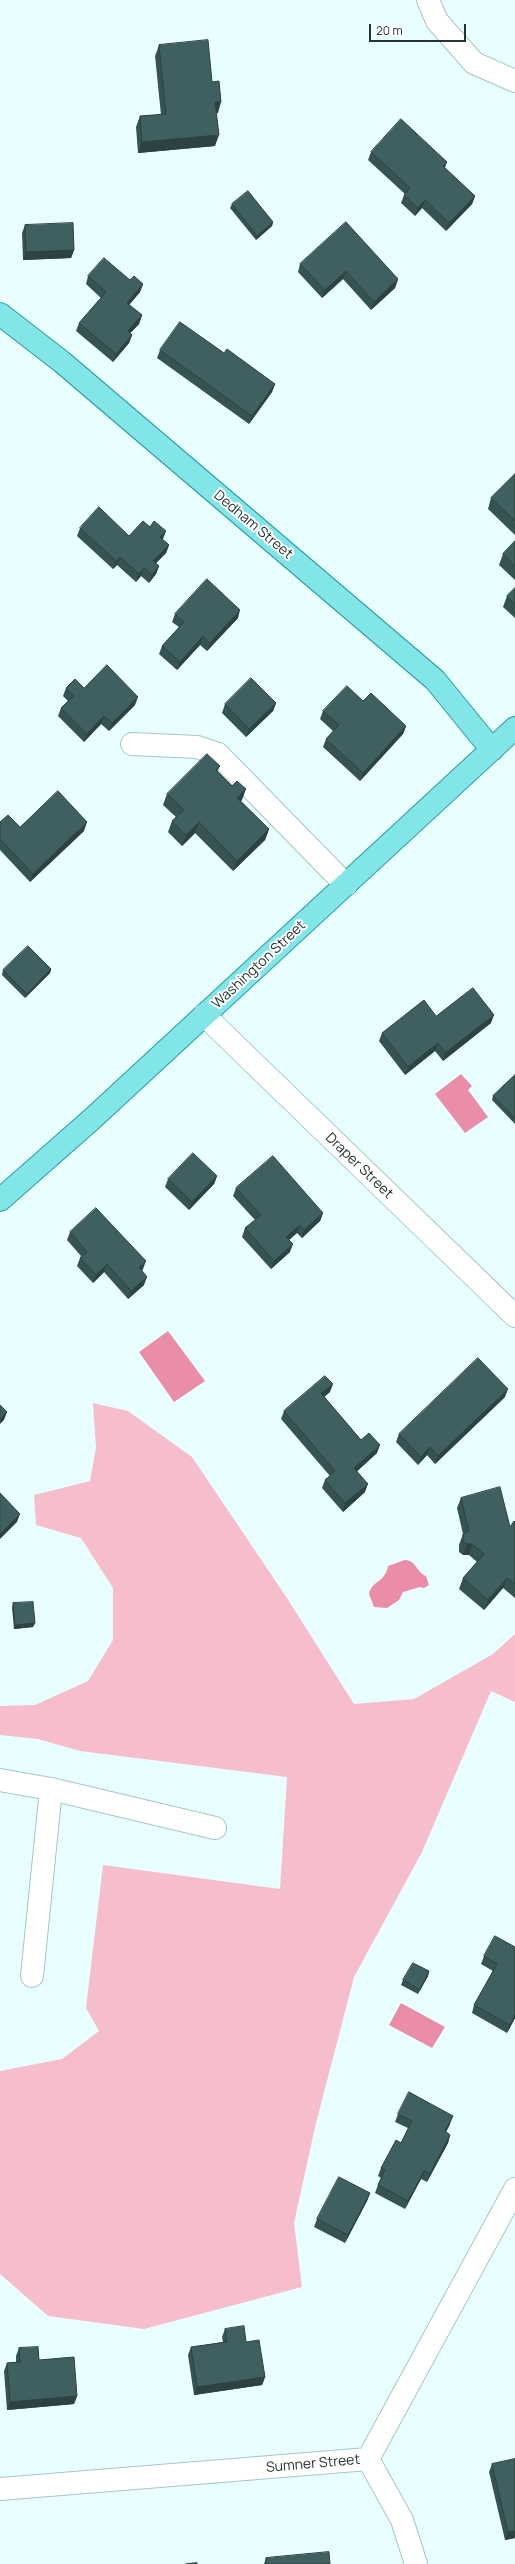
<!DOCTYPE html>
<html>
<head>
<meta charset="utf-8">
<style>
  body { margin:0 }
  #map { position:relative; width:515px; height:2564px; overflow:hidden; background:#e9ffff; font-family:Manrope,sans-serif }
  canvas { display:block }
  .scale { position:absolute; left:369px; top:24px; width:97px; height:18px; box-sizing:border-box; border:2px solid #253334; border-top:0; padding-left:5px; font-size:12px; line-height:14px; white-space:nowrap; color:#253334; -webkit-text-stroke:3px #fff; paint-order:stroke }
</style>
</head>
<body>
<div id="map">
<canvas width="515" height="2564"></canvas>
<div class="scale">20 m</div>
</div>
<script>
const ctx = document.querySelector('canvas').getContext('2d');
ctx.lineJoin = 'round';
function paint(path, color) { ctx.fillStyle = color; ctx.fill(path, 'evenodd'); }
function stroke(path, color, width, dash) { ctx.strokeStyle = color; ctx.lineWidth = width; ctx.lineCap = dash ? 'butt' : 'round'; ctx.setLineDash(dash || []); ctx.stroke(path); }
function write(font, color, halo, rows, align = 'center') {
  ctx.font = font + ' Manrope,sans-serif'; ctx.lineWidth = 4; ctx.setLineDash([]); ctx.textBaseline = 'middle'; ctx.strokeStyle = halo; ctx.fillStyle = color; for (const [text, x, y, turn = 0] of rows) {
    ctx.save(); ctx.translate(x, y); ctx.rotate((+turn || 0) * Math.PI / 180); ctx.textAlign = isNaN(turn) ? turn : align; if (halo) ctx.strokeText(text, 0, 0); ctx.fillText(text, 0, 0); ctx.restore();
  }
}
paint(new Path2D(`
  M93,1403L128,1411L192,1457L287,1598L354,1704L414,1699L493,1654L515,1634V1702L491,1691L422,1852L354,1977L315,2127L294,2223L302,2287L144,2329L48,2316L0,2274V2071L62,2059L99,2031L86,2008L103,1865L280,1889L287,1777L80,1751L38,1739L0,1735V1706L35,1705L88,1681L113,1640V1588L81,1538L36,1525L34,1495L90,1481L96,1447Z`), '#f6becc');
paint(new Path2D(`
  M461,1074L472,1086L468,1090L488,1117L465,1133L435,1094Z
  M168,1331L205,1381L174,1402L139,1352Z
  M405,1560C417,1561 416,1572 426,1576L429,1585L424,1588L420,1587L403,1592L399,1600L387,1608L374,1607L369,1594C372,1580 385,1583 388,1566Z
  M401,2003L445,2027L432,2048L389,2025Z`), '#ea8da8');
const minor = new Path2D(`
  M428,0L437,21L474,63L515,81
  M132,744L197,747L218,754L346,885
  M204,1015L515,1316
  M0,1780L51,1789L215,1828
  M32,1976L51,1789
  M368,2459L402,2520L416,2564
  M0,2489L368,2459L515,2189`);
const major = new Path2D(`
  M0,314L62,362L435,680L492,750
  M0,1200L92,1119L515,728`);
stroke(minor, '#a4c7c8', 24);
stroke(major, '#2c9b9f', 24);
stroke(minor, '#fff', 22);
stroke(major, '#82e5e8', 22);
paint(new Path2D(`
  M159,45L212,82L218,113H216L215,146L138,153L136,127L140,116L161,115L155,56Z
  M371,152L447,162L445,168L475,196L472,204L446,231L422,208L415,216L401,203L404,195L405,194L368,160Z
  M232,204L273,222L272,226L256,240L230,208Z
  M25,225L74,250L71,258L23,260L22,233Z
  M300,264L398,279L395,288L371,310L343,279L322,298L298,272Z
  M88,276L130,280L143,284L140,292L129,305L142,315L139,324L130,333L132,335L129,343L113,362L76,331L79,323L101,298L86,284Z
  M160,350L275,384L272,392L249,424L157,358Z
  M515,474V535L488,509L491,498Z
  M80,528L129,536L163,540L169,545L166,553L156,563L159,566L156,574L149,583L141,576L136,582L117,565L113,569L77,536Z
  M515,541V580L499,565L503,554Z
  M515,588V618L503,607L507,596Z
  M175,614L238,618L207,651L200,645L177,670L159,654L162,646L179,627L172,622Z
  M66,688H84L135,705L109,731L101,724L84,742L58,716L61,708L68,701L63,696Z
  M363,701L406,726L403,734L360,781L323,747L326,739L333,731L320,719L323,711Z
  M276,703L273,711L246,737L222,713L225,704Z
  M220,766L217,772L242,800L241,801L269,829L265,840L233,871L195,833L182,846L168,832L172,821L176,817L163,805L167,794Z
  M0,822L20,827L84,831L30,882L0,850Z
  M51,969L50,973L25,998L2,975L3,970Z
  M436,1016L491,1023L443,1061L435,1051L405,1075L379,1041L382,1033Z
  M515,1075V1124L492,1100L493,1096Z
  M217,1176L214,1184L189,1210L165,1187L168,1179Z
  M236,1188L323,1213L320,1221L302,1238L297,1233L289,1240L290,1252L271,1269L242,1237L245,1228L255,1220L233,1196Z
  M70,1232L143,1269L142,1271L144,1285L128,1299L104,1272L93,1283L77,1266L80,1258L81,1256L67,1240Z
  M330,1392L324,1397L361,1440L377,1453L357,1471L365,1492L343,1512L322,1488L325,1480L330,1476L281,1419L284,1411Z
  M505,1397L435,1464L427,1455L418,1465L396,1442L399,1434Z
  M461,1498L510,1527L515,1522V1598L503,1588L484,1610L459,1589L463,1578L477,1562L469,1555H463L459,1552V1545L463,1534L457,1508Z
  M13,1603L35,1623L33,1627L14,1629L12,1608Z
  M515,1947V2018L507,2033L472,2013L474,2005L493,1971L481,1964L484,1956Z
  M429,1971L428,1976L418,1994L401,1985L403,1980Z
  M398,2114L450,2124L446,2132L450,2135L448,2143L427,2182L421,2179L405,2209L375,2193L378,2185L381,2178L378,2176L381,2168L401,2143L408,2128L395,2122Z
  M370,2193L367,2201L345,2243L314,2227L317,2219Z
  M225,2329L246,2342L265,2377L262,2385L194,2395L188,2355L191,2347L223,2342L222,2337Z
  M19,2348L39,2360L77,2396L74,2404L7,2410L4,2371L7,2363L16,2362V2356Z
  M515,2459V2538L505,2540L489,2472L492,2464Z
  M266,2558L330,2564H264Z`), '#365253');
paint(new Path2D(`
  M215,102H221L218,113H211Z
  M219,135L215,146L138,153L142,142Z
  M475,196L472,204L446,231L449,223Z
  M425,200L422,208L415,216L418,208Z
  M273,222L272,226L256,240L257,236Z
  M74,250L71,258L23,260L26,252Z
  M346,271L343,279L322,298L325,290Z
  M398,279L395,288L371,310L374,302Z
  M143,284L140,292L124,311L127,303Z
  M142,315L139,324L125,339L128,331Z
  M132,335L129,343L113,362L116,354Z
  M275,384L272,392L249,424L252,416Z
  M166,531L163,539L157,545L160,537Z
  M169,545L166,553L150,569L153,561Z
  M120,557L117,565L113,569L116,561Z
  M159,566L156,574L149,583L152,575Z
  M144,568L141,576L136,582L139,574Z
  M240,610L238,618L207,651L210,643Z
  M203,636L200,645L177,670L180,662Z
  M138,697L135,705L109,731L112,723Z
  M276,703L273,711L246,737L249,729Z
  M104,716L101,724L84,742L87,734Z
  M406,726L403,734L360,781L363,773Z
  M246,789L242,800L233,808L237,798Z
  M87,822L84,831L30,882L33,874Z
  M199,822L195,833L182,846L186,835Z
  M269,829L265,840L233,871L237,861Z
  M51,969L50,973L25,998L27,994Z
  M494,1015L491,1023L443,1061L445,1053Z
  M438,1043L435,1051L405,1075L408,1067Z
  M217,1176L214,1184L189,1210L192,1202Z
  M323,1213L320,1221L302,1238L304,1230Z
  M300,1225L297,1233L283,1245L286,1237Z
  M293,1244L290,1252L271,1269L274,1261Z
  M146,1261L143,1269L136,1275L139,1267Z
  M107,1264L104,1272L93,1283L96,1275Z
  M147,1277L144,1285L128,1299L131,1291Z
  M333,1384L330,1392L318,1402L321,1393Z
  M508,1389L505,1397L435,1464L438,1456Z
  M7,1412L4,1420L0,1424V1419Z
  M380,1445L377,1453L352,1476L354,1468Z
  M430,1447L427,1455L418,1465L421,1457Z
  M368,1484L365,1492L343,1512L345,1503Z
  M20,1514L17,1522L0,1539V1534Z
  M467,1544H472L469,1555H463Z
  M507,1578L503,1588L484,1610L488,1600Z
  M35,1623L33,1627L14,1629L15,1625Z
  M429,1971L428,1976L418,1994L420,1990Z
  M515,2015V2018L507,2033L510,2025Z
  M453,2116L450,2124L442,2140L445,2131Z
  M450,2135L448,2143L427,2182L430,2174Z
  M424,2171L421,2179L405,2209L408,2201Z
  M370,2193L367,2201L345,2243L348,2235Z
  M265,2377L262,2385L194,2395L197,2387Z
  M77,2396L74,2404L7,2410L10,2402Z
  M515,2531V2538L505,2540L508,2532Z`), '#2c4243');
const building = new Path2D(`
  M208,40L212,82L219,81L221,102H215L219,135L142,142L140,116L166,114L159,45Z
  M401,119L447,162L443,166L475,196L449,223L425,200L418,208L404,195L410,188L371,152Z
  M248,191L273,222L257,236L232,204Z
  M346,222L398,279L374,302L346,271L325,290L300,264Z
  M73,223L74,250L26,252L25,225Z
  M104,258L130,280L134,276L143,284L127,303L142,315L128,331L132,335L116,354L79,323L106,292L88,276Z
  M180,322L224,353L227,349L275,384L252,416L160,350Z
  M515,474V521L491,498Z
  M99,507L129,536L143,521L150,527L154,521L166,531L160,537L169,545L153,561L159,566L152,575L144,568L139,574L120,557L116,561L80,528Z
  M515,541V566L503,554Z
  M207,579L240,610L210,643L203,636L180,662L162,646L184,622L175,614Z
  M515,588V604L507,596Z
  M107,665L138,697L112,723L104,716L87,734L61,708L74,696L66,688L75,679L84,688Z
  M251,678L276,703L249,729L225,704Z
  M347,686L363,701L371,693L406,726L363,773L326,739L339,725L323,711Z
  M207,754L220,766L216,770L232,786L237,781L246,789L237,798L269,829L237,861L199,822L186,835L172,821L184,810L167,794Z
  M58,791L87,822L33,874L0,839V822L8,815L20,827Z
  M28,946L51,969L27,994L3,970Z
  M473,988L494,1015L445,1053L438,1043L408,1067L382,1033L424,1000L436,1016Z
  M515,1075V1118L493,1096Z
  M193,1153L217,1176L192,1202L168,1179Z
  M273,1156L323,1213L304,1230L300,1225L286,1237L293,1244L274,1261L245,1228L261,1215L236,1188Z
  M96,1208L146,1261L139,1267L147,1277L131,1291L107,1264L96,1275L80,1258L87,1252L70,1232Z
  M478,1358L508,1389L438,1456L430,1447L421,1457L399,1434Z
  M325,1376L333,1384L321,1393L361,1440L369,1433L380,1445L354,1468L368,1484L345,1503L325,1480L335,1471L284,1411Z
  M0,1405L7,1412L0,1419Z
  M500,1487L510,1527L514,1521L515,1522V1584L507,1578L488,1600L463,1578L484,1554L472,1544H467L463,1541V1534L469,1531L461,1498Z
  M0,1493L20,1514L0,1534Z
  M33,1602L35,1623L15,1625L13,1603Z
  M495,1936L515,1947V2015L510,2025L474,2005L497,1964L484,1956Z
  M413,1963L429,1971L420,1990L403,1980Z
  M409,2092L453,2116L445,2131L450,2135L430,2174L424,2171L408,2201L378,2185L385,2170L381,2168L396,2140L401,2143L412,2121L398,2114Z
  M339,2177L370,2193L348,2235L317,2219Z
  M244,2326L246,2342L259,2340L265,2377L197,2387L191,2347L227,2342L225,2329Z
  M38,2347L39,2360L74,2357L77,2396L10,2402L7,2363L20,2362L19,2348Z
  M515,2459V2531L508,2532L492,2464Z
  M329,2552L330,2564H266V2558Z
  M197,2563V2564H186Z`);
paint(building, '#3f5f60');
stroke(building, '#2c4243', 1);
write('14px', '#253334', '#fff', [
  ["Dedham Street",253,525,40],
  ["Washington Street",259,965,-43],
  ["Draper Street",359,1166,44],
  ["Sumner Street",313,2464,-5]
]);
</script>
</body>
</html>
